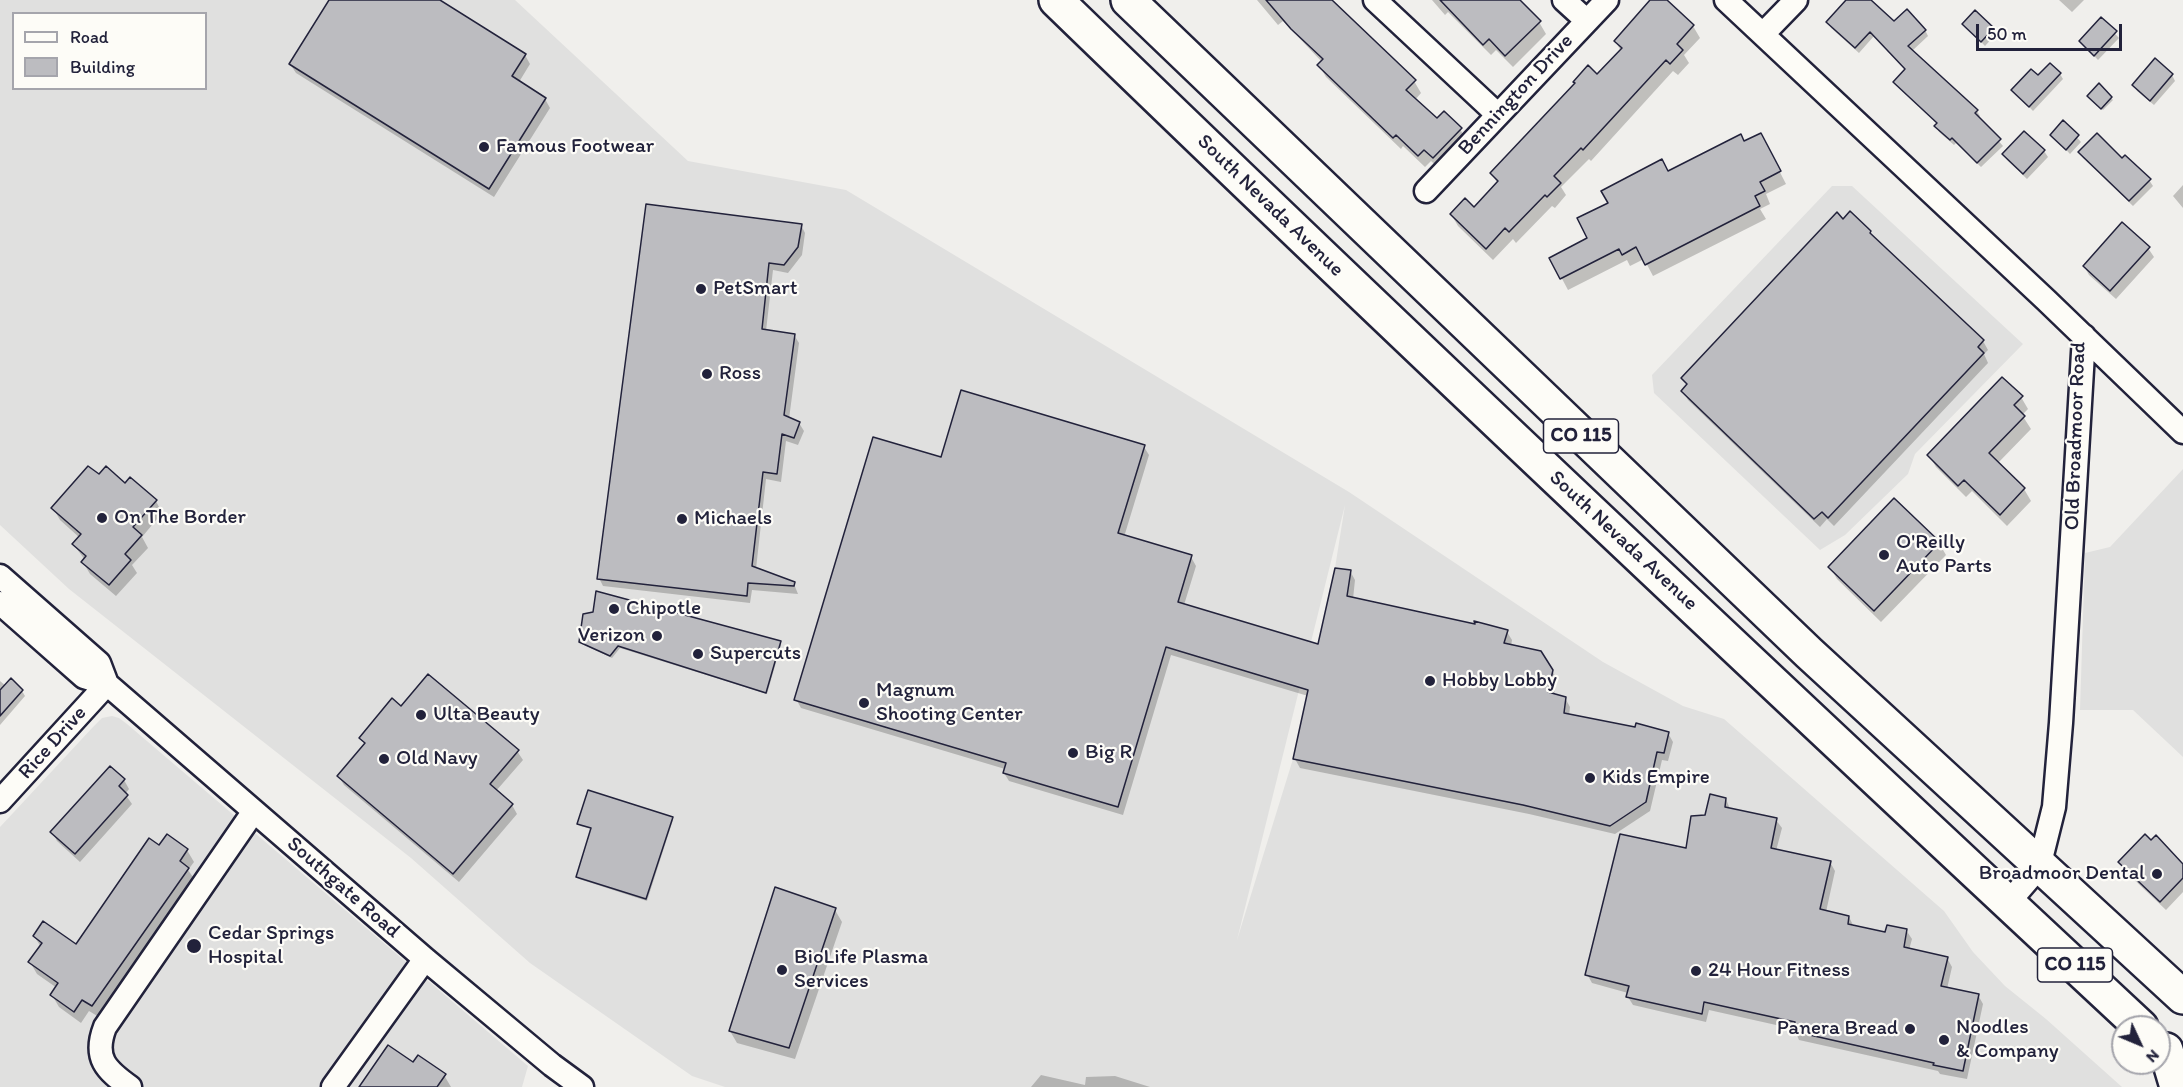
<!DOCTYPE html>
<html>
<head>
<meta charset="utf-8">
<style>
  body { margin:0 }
  #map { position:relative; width:2183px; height:1087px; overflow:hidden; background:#f0efec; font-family:Itim,sans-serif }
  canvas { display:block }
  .legend { position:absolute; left:12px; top:12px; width:195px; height:78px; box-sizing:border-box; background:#fdfcf7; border:2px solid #a5a5ac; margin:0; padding:8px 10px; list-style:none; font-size:18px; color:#22223b }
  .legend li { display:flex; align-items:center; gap:12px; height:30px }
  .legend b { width:30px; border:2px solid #a5a5ac }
  .north { position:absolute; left:2111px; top:1015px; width:60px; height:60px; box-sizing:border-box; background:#fdfcf7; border:2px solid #a5a5ac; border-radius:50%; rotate:134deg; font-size:16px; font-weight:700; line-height:24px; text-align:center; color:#22223b }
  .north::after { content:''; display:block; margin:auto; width:21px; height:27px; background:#22223b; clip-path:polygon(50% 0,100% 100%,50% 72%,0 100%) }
  .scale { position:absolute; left:1976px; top:24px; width:146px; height:27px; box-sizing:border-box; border:3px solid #22223b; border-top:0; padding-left:8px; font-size:18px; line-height:21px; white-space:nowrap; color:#22223b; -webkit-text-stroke:4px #fdfcf7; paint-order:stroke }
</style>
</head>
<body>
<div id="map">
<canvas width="2183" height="1087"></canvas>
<ul class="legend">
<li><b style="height:8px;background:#fdfcf7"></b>Road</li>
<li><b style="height:16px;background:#bcbcc0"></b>Building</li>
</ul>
<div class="north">N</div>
<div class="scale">50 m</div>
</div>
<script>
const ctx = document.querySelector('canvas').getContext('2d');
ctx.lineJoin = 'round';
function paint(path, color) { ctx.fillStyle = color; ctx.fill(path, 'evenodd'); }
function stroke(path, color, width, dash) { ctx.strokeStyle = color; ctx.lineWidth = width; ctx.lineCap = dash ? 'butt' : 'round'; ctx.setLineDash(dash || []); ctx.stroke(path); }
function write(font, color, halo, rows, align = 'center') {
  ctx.font = font + ' Itim,sans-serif'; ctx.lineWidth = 4.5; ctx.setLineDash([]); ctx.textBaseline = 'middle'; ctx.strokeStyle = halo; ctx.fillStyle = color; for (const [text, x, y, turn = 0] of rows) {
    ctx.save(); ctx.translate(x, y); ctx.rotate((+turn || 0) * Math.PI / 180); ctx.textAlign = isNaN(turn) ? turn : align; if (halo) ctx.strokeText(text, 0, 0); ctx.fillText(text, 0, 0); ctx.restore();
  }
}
paint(new Path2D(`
  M0,0H515L688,161L846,190L1349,492L1603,662L1683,706L1724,719L1944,911L1973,952L2005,986L2046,1019L2122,1087H725L692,1076L530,963L411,858L69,589L0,525ZM14,14H206V88H14ZM1345,505L1335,568L1293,759L1237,940Z
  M1832,186H1852L2023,344L1915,454L1908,474L1845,535L1820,550L1654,393L1652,375Z
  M2183,469V757L2133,710H2080L2085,553L2110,547Z
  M112,716L119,718L127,724L528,1066L522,1087H0V827L93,727L102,718Z`), '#e0e0df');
paint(new Path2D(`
  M331,0H437L525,55L530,64L519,82L545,99L550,108L494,197L296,73L290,64Z
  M1257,0H1331L1414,81L1421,93L1415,100L1437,120L1460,129L1467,141L1440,169L1431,161L1425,167L1403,146L1401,149L1326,77L1319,65L1322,62L1283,21L1278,25Z
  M1432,0H1513L1539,22L1546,34L1513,67L1496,50L1491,55L1448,12L1445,15Z
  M1652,0H1665L1693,26L1700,38L1684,55L1689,63L1678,75L1673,71L1591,161L1589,159L1561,187L1566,195L1555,208L1552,206L1516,243L1513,239L1493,260L1458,226L1451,214L1474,209L1498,184L1491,173L1597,76L1621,51L1615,41Z
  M1848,0H1869L1894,23L1925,30L1928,36L1912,51L1977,111L1980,116L1978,118L2003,146L1981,167L1956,143L1954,145L1939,132L1936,126L1938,124L1898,87L1895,82L1906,70L1874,36L1859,53L1831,28L1828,22Z
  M2059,0H2084L2072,12Z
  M2101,19L2119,38L2098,60L2080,41Z
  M1964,24L1993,29L1996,34L1985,46Z
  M2155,61L2172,75L2175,81L2154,105L2137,91L2134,85Z
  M2060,74L2063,79L2033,111L2013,90L2038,77Z
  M2090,98H2111L2113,100L2103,110Z
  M2063,122L2081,142L2070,154L2052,135Z
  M2024,133L2044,151L2048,157L2027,179L2007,160L2004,154Z
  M1744,143L1767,147L1786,184L1766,194L1770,204L1760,209L1766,219L1653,276L1644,259L1630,266L1627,260L1568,290L1551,258L1589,239L1668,173Z
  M2080,152L2149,180L2153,186L2133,206L2083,158Z
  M2183,185V208L2173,196Z
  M648,205L801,225L805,233L802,255L788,273L773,270L766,331L794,335L799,343L789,419L799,423L804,431L798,445L786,441L781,482L766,479L756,569L794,584L798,594L752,590L750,603L603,586L599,578Z
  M1843,221L1870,232L1874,239L1983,341L1988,350L1984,354L1988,363L1834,526L1827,519L1820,527L1688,400L1683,391L1688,386L1683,378Z
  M2148,248L2154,257L2116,299L2089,275L2084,266Z
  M2021,397L2028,409L2022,415L2031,429L1998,463L2024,489L2031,501L2007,526L1972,491L1966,497L1936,467L1929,455Z
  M1144,447L1149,455L1124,537L1191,557L1196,566L1184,605L1320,646L1350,571L1355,580L1353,599L1507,632L1512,640L1511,646L1552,670L1557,680L1554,695L1565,698L1570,707L1569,716L1668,733L1673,742L1668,761L1662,760L1650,811L1615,834L1529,814L1300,768L1295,759L1308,696L1171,655L1123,815L1009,781L1004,773L1005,769L801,708L796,699L942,459Z
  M99,476L125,485L156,501L162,513L142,537L148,548L132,565L137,573L116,596L90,574L83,562L85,560L74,545L80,538L60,520L53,508Z
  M1894,501L1939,543L1946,555L1881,622L1837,579L1830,567Z
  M580,641L780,642L781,645L767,694L620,648L612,658L582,644Z
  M0,681L6,686L22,691L25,696L0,725Z
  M402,708L517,751L523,760L496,791L512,805L517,814L459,882L344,785L339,777L365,745L361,738Z
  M124,780L129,789L125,794L132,804L80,862L57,841L52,832Z
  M1726,799L1730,809L1776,820L1782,828L1776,851L1830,862L1835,871L1826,912L1849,917L1854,927L1886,934L1906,930L1912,939L1909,950L1947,958L1952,967L1947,989L1978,995L1983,1004L1967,1079L1940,1074L1938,1071L1799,1040L1794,1029L1709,1010L1706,1022L1633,1005L1628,997V993L1592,983L1587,974L1687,850L1706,816Z
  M672,818L673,820L647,901L579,879L577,877L592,829L580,826L579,823Z
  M160,847L187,850L194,862L188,870L195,880L99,1017L89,1011L81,1023L59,1007L52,995L57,988L37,974L30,962L41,947L34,936L76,946Z
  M2120,862L2183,866V892L2166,910L2125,871Z
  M835,910L842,922L795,1059L737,1043L730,1031Z
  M413,1065L444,1075L451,1087H361Z
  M1041,1075L1085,1085L1086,1077L1115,1076L1150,1087H1031Z`), '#0003');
const building = new Path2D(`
  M329,0H440L526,54L512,76L546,98L489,189L289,64Z
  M1266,0H1332L1416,80L1406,90L1437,118L1444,111L1462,128L1433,158L1424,150L1418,156L1396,135L1393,138L1317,65L1323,59L1291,29Z
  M1440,0H1520L1541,21L1505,56L1489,39L1483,45Z
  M1650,0H1667L1694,25L1677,44L1683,50L1670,64L1666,60L1583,150L1581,148L1554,176L1561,183L1547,197L1545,195L1509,232L1505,228L1486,249L1450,214L1465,198L1474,207L1498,181L1490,173L1575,83L1573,82L1588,65L1597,74L1622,48L1614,41Z
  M1846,0H1871L1894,21L1907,9L1926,30L1908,46L1978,110L1975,113L2001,139L1977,163L1952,138L1950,140L1934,126L1937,123L1893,82L1905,69L1870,32L1855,48L1826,22Z
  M1975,10L1994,28L1981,42L1962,24Z
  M2101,17L2117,31L2094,56L2079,41Z
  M2155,58L2173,74L2150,101L2132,85Z
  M2050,63L2061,73L2029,107L2011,90L2031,69L2038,75Z
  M2099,83L2112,97L2101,109L2087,96Z
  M2063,120L2079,135L2066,150L2050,135Z
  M2024,131L2045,150L2023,174L2002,154Z
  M1761,133L1781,171L1760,182L1765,191L1755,196L1760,206L1645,265L1636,247L1622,255L1619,249L1560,279L1549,258L1587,238L1577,218L1608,203L1601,191L1662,159L1668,171L1741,134L1744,141Z
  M2097,133L2122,158L2125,155L2151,179L2129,201L2078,152Z
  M646,204L802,224L798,247L784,265L769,263L762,329L795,334L784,415L800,422L794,438L782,434L777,474L763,472L752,566L795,582L794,586L748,583L747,596L597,579Z
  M1850,211L1871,231L1870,233L1984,340L1978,347L1984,353L1828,518L1822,512L1814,519L1681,391L1687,384L1681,378L1837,212L1843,219Z
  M2122,222L2150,247L2110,291L2083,266Z
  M2002,377L2023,396L2014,405L2025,416L1989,453L2025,488L2000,515L1964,480L1958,486L1927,455Z
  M961,390L1145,445L1118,533L1192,555L1178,602L1318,644L1335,568L1351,570L1347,596L1475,624L1474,621L1508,630L1504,643L1541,651L1553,670L1548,692L1566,697L1564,713L1635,727L1636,723L1669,732L1664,753L1657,752L1646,802L1610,826L1523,805L1293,759L1308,690L1166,647L1118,807L1003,773L1006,763L794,700L873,437L941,457Z
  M88,466L99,474L106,466L125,483L130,477L157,500L133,527L142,535L125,554L131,560L109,585L81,562L86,556L72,544L81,534L51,508Z
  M1894,498L1940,542L1874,611L1828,567Z
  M596,591L781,641L766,693L618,646L610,656L579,642L583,614L593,612Z
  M428,674L519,750L490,784L513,804L453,874L337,776L365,743L359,738L392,698L401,706Z
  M11,678L23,690L0,716V690Z
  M110,766L125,779L119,786L128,795L75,854L50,832Z
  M588,790L673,817L646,899L576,877L591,828L577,824Z
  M1710,794L1726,798L1725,807L1777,818L1771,848L1831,861L1820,909L1849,916L1848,924L1885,932L1887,925L1907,929L1904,947L1948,957L1941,986L1979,994L1963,1071L1933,1065L1934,1063L1792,1031L1795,1022L1704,1002L1702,1014L1626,997L1629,986L1585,975L1620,834L1686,848L1691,816L1705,815Z
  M167,834L188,849L180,861L189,868L92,1006L82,1000L74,1012L50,995L58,983L28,962L42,943L33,936L43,921L76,944L149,838L159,845Z
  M2145,834L2151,840L2156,835L2183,864V878L2160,902L2118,862Z
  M775,887L836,908L789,1048L729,1031Z
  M388,1045L413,1062L418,1055L446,1074L437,1087H359Z`);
paint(building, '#bcbcc0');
stroke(building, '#22223b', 1.5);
const minor = new Path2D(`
  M1375,0L1497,114
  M1564,0L1587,21
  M1726,0L2046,300L2183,432
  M1763,34L1796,0
  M1426,191L1607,0
  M0,576L99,663L107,684
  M0,603L84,677L107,684L425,959L552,1065L582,1087
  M0,801L107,684
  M2008,903L2039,867L2054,807L2061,723L2084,336
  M130,1087C106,1070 93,1058 105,1027L254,811
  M333,1087L425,959`);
const highway = new Path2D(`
  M1056,0C1414,347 1777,688 2141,1027
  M1128,0L1809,653L2183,997
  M2166,1050L2177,1087`);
stroke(minor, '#22223b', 27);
stroke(highway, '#22223b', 38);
stroke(minor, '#fdfcf7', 22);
stroke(highway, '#fdfcf7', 33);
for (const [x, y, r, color] of [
  [484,147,6,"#22223b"],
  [701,289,6,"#22223b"],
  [707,374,6,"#22223b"],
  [102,518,6,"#22223b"],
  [682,519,6,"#22223b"],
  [1884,555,6,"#22223b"],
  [614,609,6,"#22223b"],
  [657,636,6,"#22223b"],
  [698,654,6,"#22223b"],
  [1430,681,6,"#22223b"],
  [864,703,6,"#22223b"],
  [421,715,6,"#22223b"],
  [1073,753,6,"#22223b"],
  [384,759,6,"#22223b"],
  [1590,778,6,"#22223b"],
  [2157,874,6,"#22223b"],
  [194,946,8,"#22223b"],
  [782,970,6,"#22223b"],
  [1696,971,6,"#22223b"],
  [1910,1029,6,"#22223b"],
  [1944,1040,6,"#22223b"]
]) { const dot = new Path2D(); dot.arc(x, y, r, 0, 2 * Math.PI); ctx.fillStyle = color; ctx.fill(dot); stroke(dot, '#fdfcf7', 2); }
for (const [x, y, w] of [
  [1581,436,75],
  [2075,965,75]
]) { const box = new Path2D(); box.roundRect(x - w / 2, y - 17, w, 34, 4.5); ctx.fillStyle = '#fdfcf7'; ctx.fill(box); stroke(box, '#22223b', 1.5); }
write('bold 20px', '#22223b', null, [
  ["CO 115",1581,436],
  ["CO 115",2075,965]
]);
write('21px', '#22223b', '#fdfcf7', [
  ["Bennington Drive",1516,95,-47],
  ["South Nevada Avenue",1270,206,44],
  ["Old Broadmoor Road",2076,436,-88],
  ["South Nevada Avenue",1623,541,43],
  ["Rice Drive",53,743,-48],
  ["Southgate Road",343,888,41]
]);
write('21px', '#22223b', '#fdfcf7', [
  ["Famous Footwear",496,147],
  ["PetSmart",713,289],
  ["Ross",719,374],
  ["On The Border",114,518],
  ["Michaels",694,519],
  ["O'Reilly",1896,543],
  ["Auto Parts",1896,567],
  ["Chipotle",626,609],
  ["Verizon",645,636,"right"],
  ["Supercuts",710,654],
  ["Hobby Lobby",1442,681],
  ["Magnum",876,691],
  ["Shooting Center",876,715],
  ["Ulta Beauty",433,715],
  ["Big R",1085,753],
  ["Old Navy",396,759],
  ["Kids Empire",1602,778],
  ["Broadmoor Dental",2145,874,"right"],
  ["Cedar Springs",208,934],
  ["Hospital",208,958],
  ["BioLife Plasma",794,958],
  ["Services",794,982],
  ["24 Hour Fitness",1708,971],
  ["Noodles",1956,1028],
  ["& Company",1956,1052],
  ["Panera Bread",1898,1029,"right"]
], 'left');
</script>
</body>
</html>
